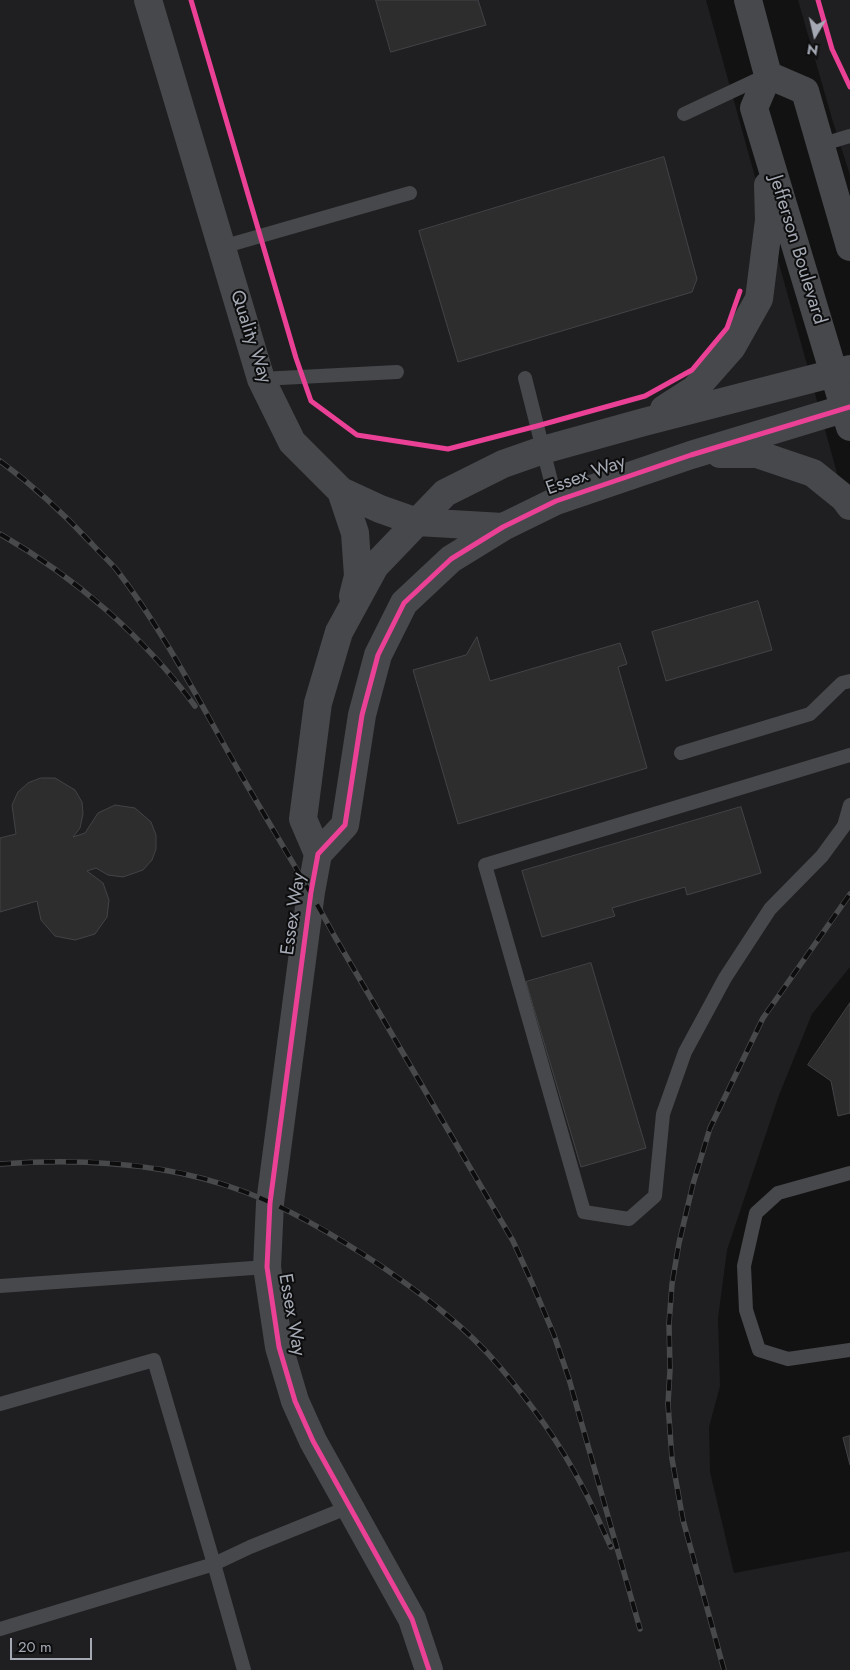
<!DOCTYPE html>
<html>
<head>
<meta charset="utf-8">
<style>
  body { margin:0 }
  #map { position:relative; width:850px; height:1670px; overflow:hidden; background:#121213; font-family:Jost,sans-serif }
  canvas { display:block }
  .north { position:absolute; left:790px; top:10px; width:50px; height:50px; -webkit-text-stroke:4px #0d0d0e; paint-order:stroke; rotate:189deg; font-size:14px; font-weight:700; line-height:20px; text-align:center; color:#a4a9b4 }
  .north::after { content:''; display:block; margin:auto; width:18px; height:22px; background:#a4a9b4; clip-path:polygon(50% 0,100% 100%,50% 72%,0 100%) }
  .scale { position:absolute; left:10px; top:1638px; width:82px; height:22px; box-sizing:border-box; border:2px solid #a4a9b4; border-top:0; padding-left:6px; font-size:15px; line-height:18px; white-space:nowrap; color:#a4a9b4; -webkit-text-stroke:4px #0d0d0e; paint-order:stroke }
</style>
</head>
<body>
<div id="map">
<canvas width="850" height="1670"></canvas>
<div class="north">N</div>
<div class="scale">20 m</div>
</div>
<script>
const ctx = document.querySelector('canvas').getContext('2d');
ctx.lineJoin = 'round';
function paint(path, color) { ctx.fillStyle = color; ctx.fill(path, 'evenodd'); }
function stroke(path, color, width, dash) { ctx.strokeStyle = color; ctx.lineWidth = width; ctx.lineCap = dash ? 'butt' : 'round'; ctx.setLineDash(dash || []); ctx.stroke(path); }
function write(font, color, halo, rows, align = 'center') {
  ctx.font = font + ' Jost,sans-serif'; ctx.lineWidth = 4; ctx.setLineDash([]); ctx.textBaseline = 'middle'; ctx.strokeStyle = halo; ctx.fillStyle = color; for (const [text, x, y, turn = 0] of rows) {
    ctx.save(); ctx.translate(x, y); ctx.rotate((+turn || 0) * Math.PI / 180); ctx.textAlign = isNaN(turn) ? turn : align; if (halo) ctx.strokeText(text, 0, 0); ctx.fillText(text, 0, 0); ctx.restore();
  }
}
paint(new Path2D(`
  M0,0H706L850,520V967L812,1014L779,1095L727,1250L718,1318L720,1386L709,1427L710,1472L734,1573L850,1551V1670H0Z
  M798,0H850V175L833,122Z`), '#1f1f21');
const building = new Path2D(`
  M376,0H478L486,25L391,52Z
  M664,157L697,279L692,292L458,362L419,231Z
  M758,601L772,650L666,681L652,632Z
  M477,637L490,681L620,643L627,664L618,667L647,768L458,824L413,670L466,655Z
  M41,778H55L75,790L82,802L83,814L80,828L73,837L85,833L98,813L115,805L135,808L151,822L156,835V849L152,860L143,870L123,877L108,875L96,868L87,871L103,883L109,900L107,917L95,934L75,940L55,936L41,920L37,901L0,912V838L16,834L12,805L18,792L28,783Z
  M741,807L761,873L687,895L685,887L612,908L615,916L542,937L522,871Z
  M591,963L646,1148L581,1167L526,982Z
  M850,1003V1113L838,1116L831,1081L808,1065Z
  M850,1436V1465L843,1438Z`);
paint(building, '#2d2d2e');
stroke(building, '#424346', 1);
stroke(new Path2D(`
  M684,114L767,75
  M820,145L850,136
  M222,247L410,193
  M525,378L556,501
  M261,379L397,372
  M681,753L810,714L842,683L850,681
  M850,755L485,865L584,1212L629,1219L655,1196L663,1114L685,1052L725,978L770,909L822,856L844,826L850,805
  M850,1173L778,1193L756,1213L744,1266L746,1310L759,1350L788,1359L850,1350
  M0,1286L267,1267
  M0,1404L154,1360L214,1564L0,1629
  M244,1670L214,1564L250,1547L349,1507`), '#47484b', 14);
stroke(new Path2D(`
  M148,0L261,379L292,442L341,491L380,509L417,522L503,527
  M748,0L768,75L754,108L850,427
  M768,75L805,91L850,247
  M664,409L695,389L732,347L759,299L769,220L768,185
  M720,454H757L813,473L844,498L850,506
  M341,491L355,533L358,576L353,596
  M318,854L303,819L318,703L339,632L375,566L445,493L503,464L543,450L644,422L850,369
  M429,1670L412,1619L313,1441L295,1401L279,1347L267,1267L270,1203L311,892L318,854L345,825L362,715L378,655L404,603L451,559L503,527L556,501L691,455L850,407`), '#47484b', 28);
const rail = new Path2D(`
  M0,461C34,486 64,514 92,544C100,553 109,561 116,569C166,634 203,709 244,780C274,832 306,883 335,937L513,1241L532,1283L554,1335L569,1379L640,1629
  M0,534C75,577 144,637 195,706
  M0,1164C82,1158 167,1162 245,1192C293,1210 339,1238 381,1266C423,1295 466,1327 499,1366C530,1402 559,1442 581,1484C592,1504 601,1526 611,1547
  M724,1670L683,1520L672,1459L668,1404L670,1370L669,1324L672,1284L679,1243L693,1184L710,1128L763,1018L850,894`);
stroke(rail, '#47494b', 5.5);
stroke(rail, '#0d0d0e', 4, [11]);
stroke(new Path2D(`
  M191,0L296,358L311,401L357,435L448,449L537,426L645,396L692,370L727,328L740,291
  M818,0L832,49L850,87
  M429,1670L412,1619L313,1441L295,1401L279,1347L267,1267L270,1203L311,892L318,854L345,825L362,715L378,655L404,603L451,559L503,527L556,501L691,455L850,407`), '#ea4096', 5);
write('19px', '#a4a9b4', '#0d0d0e', [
  ["Jefferson Boulevard",797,250,73],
  ["Quality Way",250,337,72],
  ["Essex Way",586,476,-20],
  ["Essex Way",294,914,-82],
  ["Essex Way",291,1315,80]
]);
</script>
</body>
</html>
